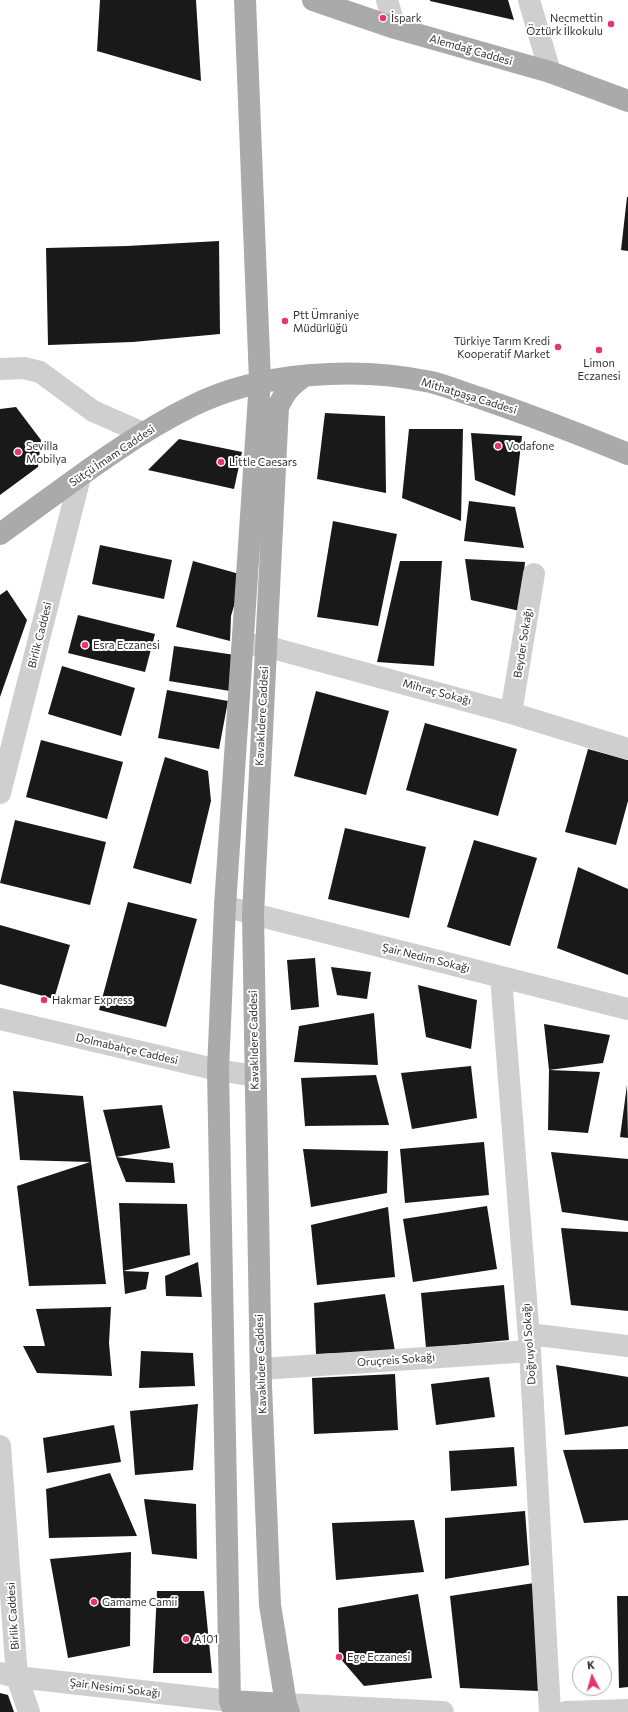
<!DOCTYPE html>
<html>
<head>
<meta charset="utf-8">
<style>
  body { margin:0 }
  #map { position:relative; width:628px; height:1712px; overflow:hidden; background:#fff; font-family:Commissioner,sans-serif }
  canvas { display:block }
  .north { position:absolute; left:572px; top:1656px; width:40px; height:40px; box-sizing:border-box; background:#fff; border:1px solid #adadad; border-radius:50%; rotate:354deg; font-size:11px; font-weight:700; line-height:16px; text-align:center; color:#323232 }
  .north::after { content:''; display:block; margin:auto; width:14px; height:18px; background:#eb3271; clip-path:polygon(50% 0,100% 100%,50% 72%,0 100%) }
</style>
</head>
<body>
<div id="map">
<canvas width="628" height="1712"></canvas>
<div class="north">K</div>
</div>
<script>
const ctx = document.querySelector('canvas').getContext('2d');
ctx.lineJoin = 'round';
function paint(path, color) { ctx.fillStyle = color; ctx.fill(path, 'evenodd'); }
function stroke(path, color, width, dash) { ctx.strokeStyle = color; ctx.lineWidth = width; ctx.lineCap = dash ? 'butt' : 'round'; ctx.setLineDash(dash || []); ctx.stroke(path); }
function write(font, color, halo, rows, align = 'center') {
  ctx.font = font + ' Commissioner,sans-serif'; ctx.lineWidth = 4; ctx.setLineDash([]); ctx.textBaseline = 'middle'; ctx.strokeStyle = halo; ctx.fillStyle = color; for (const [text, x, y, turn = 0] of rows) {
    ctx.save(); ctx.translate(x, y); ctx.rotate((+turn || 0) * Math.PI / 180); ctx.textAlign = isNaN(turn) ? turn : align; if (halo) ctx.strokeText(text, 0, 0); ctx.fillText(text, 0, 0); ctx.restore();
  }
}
paint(new Path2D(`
  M100,0H196L201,81L97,51Z
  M508,0L514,20L430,1V0Z
  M627,197H628V251L621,250Z
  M219,241L220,334L133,342L48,345L46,248L127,246Z
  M16,407L41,440L38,467L0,495V409Z
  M325,413L385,416L386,493L317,479Z
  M409,429H463L461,521L402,498Z
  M471,433L522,436L515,496L475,480Z
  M179,439L242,452L234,489L148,470Z
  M469,501L515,507L524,548L464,541Z
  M333,521L397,534L378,626L317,617Z
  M100,545L172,560L164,599L92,584Z
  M465,559L525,562L520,611L471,600Z
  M193,561L243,575L231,616L230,641L176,627Z
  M400,561H442L434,666L377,662Z
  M7,590L27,620L0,697V595Z
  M78,615L155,634L145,672L68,653Z
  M174,646L235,655L230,691L169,681Z
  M62,666L135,688L121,736L48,714Z
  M167,690L228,701L219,749L158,738Z
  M316,691L389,711L366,795L294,776Z
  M425,723L517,749L498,816L406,790Z
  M41,740L123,762L107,819L26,797Z
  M588,749L628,760V801L616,845L565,832Z
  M165,757L208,771L211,801L191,884L133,868Z
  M15,820L106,842L90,905L0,883Z
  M345,828L426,847L409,918L328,899Z
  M474,840L537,858L510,946L447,927Z
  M578,867L628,889V975L557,948Z
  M128,902L197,919L166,1027L99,1010Z
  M0,925L70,945L54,999L0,984Z
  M315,958L319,1007L291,1010L287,960Z
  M331,967L371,972L367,999L337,995Z
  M418,985L477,1000L471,1049L426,1037Z
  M374,1013L378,1065L294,1062L299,1026Z
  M544,1024L610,1035L603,1063L549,1070Z
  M471,1066L477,1118L412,1129L401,1073Z
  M549,1070L600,1072L588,1133L548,1130Z
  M376,1075L389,1125L305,1126L301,1078Z
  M627,1085L628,1138L620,1137Z
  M13,1091L83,1096L106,1284L29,1286L17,1186L90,1162L20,1160Z
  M162,1105L170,1148L116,1157L103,1110Z
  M484,1142L489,1195L405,1203L400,1149Z
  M303,1149L388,1151L387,1193L311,1207Z
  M551,1152L628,1159V1221L562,1212Z
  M116,1157L173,1163L175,1183L126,1182Z
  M119,1203L187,1204L190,1255L123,1271Z
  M487,1206L497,1269L413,1282L403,1219Z
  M388,1207L395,1277L317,1285L311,1225Z
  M561,1228L628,1232V1311L571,1305Z
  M198,1262L202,1297L166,1296L165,1276Z
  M123,1271L149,1272L146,1289L125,1294Z
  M504,1285L509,1340L426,1348L421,1293Z
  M385,1294L395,1351L316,1354L314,1303Z
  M111,1307L109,1343L112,1376L37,1373L23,1346H45L36,1309Z
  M141,1351L193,1353L195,1386L139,1388Z
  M556,1365L628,1377V1426L565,1435Z
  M395,1374L398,1430L314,1434L312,1378Z
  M489,1377L495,1417L436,1425L431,1384Z
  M198,1404L193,1470L135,1475L130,1411Z
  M114,1425L121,1462L47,1473L43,1438Z
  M514,1447L517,1486L451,1491L449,1451Z
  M628,1449V1520L584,1523L563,1450Z
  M110,1473L137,1536L49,1538L46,1489Z
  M144,1499L196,1504L197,1559L152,1554Z
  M525,1511L529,1565L445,1579V1518Z
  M414,1520L424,1572L336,1580L332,1523Z
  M131,1552L130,1646L68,1658L50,1559Z
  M534,1583L539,1691L460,1688L450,1596Z
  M157,1591H204L212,1673H153Z
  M418,1594L432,1678L364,1686L339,1657L338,1608Z
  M617,1596H628V1687L619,1688Z
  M0,1693L8,1695L14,1712H0Z`), '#191919');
stroke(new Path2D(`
  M387,0L395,28
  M529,0L550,72
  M0,369L24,368L40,372L93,411L143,433
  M243,644L265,646L511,713L628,749
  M511,713L534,574
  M0,793L80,477
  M225,906L253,914L628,1009
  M501,977L530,1351L550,1712
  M0,1019L218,1070L255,1076
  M529,1334L628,1346
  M261,1369L530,1351
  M0,1446L17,1677L29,1712
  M0,1673L17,1677L230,1701
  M286,1704L443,1712
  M566,1712L628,1710`), '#cfcfcf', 22);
stroke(new Path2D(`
  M313,0L395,28L550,72L628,101
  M0,534C62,490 123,440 192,406C260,372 356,366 431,382C447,386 464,393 480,398C530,415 579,434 628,454
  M230,1701L286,1704
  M234,1712L230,1701L218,1070L225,906L260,381L245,0
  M289,1712L286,1704L270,1605L261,1385L253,914L278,407C285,392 289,387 303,377`), '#aaa', 22);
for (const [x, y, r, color] of [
  [383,18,4,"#eb3271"],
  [611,24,4,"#eb3271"],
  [285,321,4,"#eb3271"],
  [558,347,4,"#eb3271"],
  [599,350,4,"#eb3271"],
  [498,446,4,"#eb3271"],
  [18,452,4,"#eb3271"],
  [221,462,4,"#eb3271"],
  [85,645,4,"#eb3271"],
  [44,1000,4,"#eb3271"],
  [94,1602,4,"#eb3271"],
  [186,1639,4,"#eb3271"],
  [339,1657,4,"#eb3271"]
]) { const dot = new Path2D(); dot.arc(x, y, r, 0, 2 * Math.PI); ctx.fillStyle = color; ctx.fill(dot); stroke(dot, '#fff', 1.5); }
write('11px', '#323232', '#fff', [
  ["İspark",391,18],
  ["Necmettin",603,18,"right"],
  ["Öztürk İlkokulu",603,31,"right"],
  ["Ptt Ümraniye",293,315],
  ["Müdürlüğü",293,328],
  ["Türkiye Tarım Kredi",550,341,"right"],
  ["Kooperatif Market",550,354,"right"],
  ["Limon",599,363,"center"],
  ["Eczanesi",599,376,"center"],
  ["Sevilla",26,446],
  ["Mobilya",26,459],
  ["Vodafone",506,446],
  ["Little Caesars",229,462],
  ["Esra Eczanesi",93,645],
  ["Hakmar Express",52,1000],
  ["Gamame Camii",102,1602],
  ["A101",194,1639],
  ["Ege Eczanesi",347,1657]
], 'left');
write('11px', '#323232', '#fff', [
  ["Alemdağ Caddesi",471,50,16],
  ["Mithatpaşa Caddesi",469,396,17],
  ["Sütçü İmam Caddesi",112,456,-34],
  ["Birlik Caddesi",40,635,-76],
  ["Beyder Sokağı",523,643,-81],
  ["Mihraç Sokağı",437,692,15],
  ["Kavaklıdere Caddesi",262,716,-87],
  ["Şair Nedim Sokağı",426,958,14],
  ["Kavaklıdere Caddesi",254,1040,-91],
  ["Dolmabahçe Caddesi",127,1049,13],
  ["Doğruyol Sokağı",529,1344,-94],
  ["Oruçreis Sokağı",396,1360,-4],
  ["Kavaklıdere Caddesi",261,1364,-92],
  ["Birlik Caddesi",13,1616,-94],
  ["Şair Nesimi Sokağı",115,1688,7]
]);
</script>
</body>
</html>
